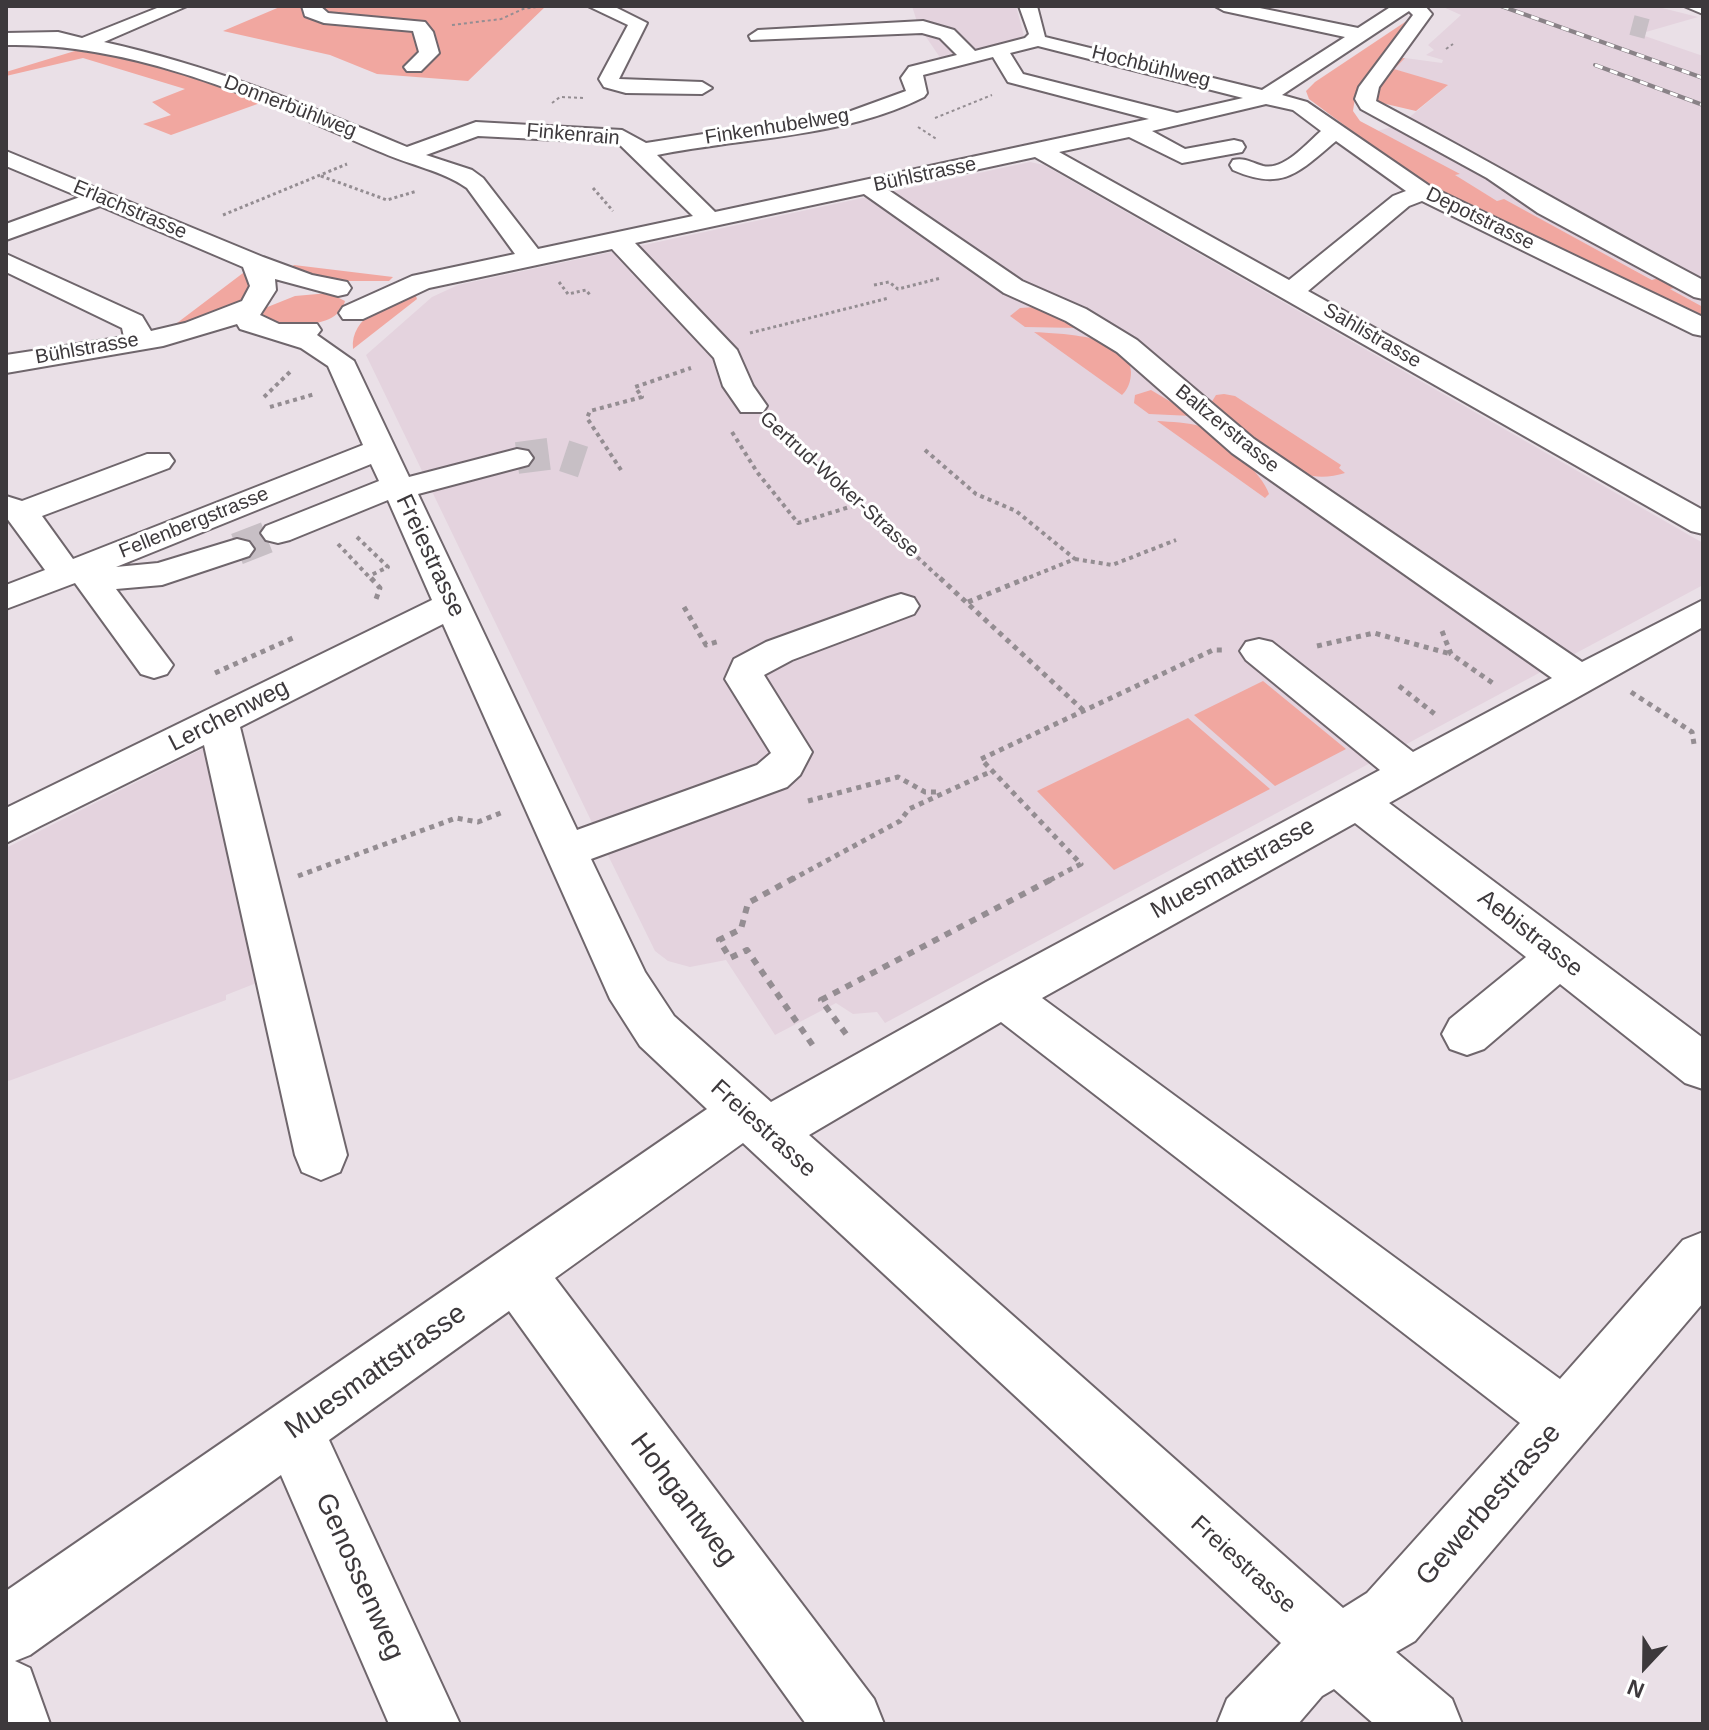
<!DOCTYPE html>
<html>
<head>
<meta charset="utf-8">
<style>
  body { margin:0 }
  #map { position:relative; width:1709px; height:1730px; overflow:hidden; background:#eae0e7; font-family:Helvetica,sans-serif }
  canvas { display:block }
  .frame { position:absolute; inset:0; border:8px solid #3d393c; pointer-events:none }
  .north { position:absolute; left:1605px; top:1626px; width:80px; height:80px; -webkit-text-stroke:6px #fff; paint-order:stroke; rotate:202deg; font-size:22px; font-weight:700; line-height:32px; text-align:center; color:#3d393c }
  .north::after { content:''; display:block; margin:auto; width:28px; height:36px; background:#3d393c; clip-path:polygon(50% 0,100% 100%,50% 72%,0 100%) }
</style>
</head>
<body>
<div id="map">
<canvas width="1709" height="1730"></canvas>
<div class="frame"></div>
<div class="north">N</div>
</div>
<script>
const ctx = document.querySelector('canvas').getContext('2d');
ctx.lineJoin = 'round';
function paint(path, color) { ctx.fillStyle = color; ctx.fill(path, 'evenodd'); }
function stroke(path, color, width, dash) { ctx.strokeStyle = color; ctx.lineWidth = width; ctx.lineCap = dash ? 'butt' : 'round'; ctx.setLineDash(dash || []); ctx.stroke(path); }
function write(font, color, halo, rows, align = 'center') {
  ctx.font = font + ' Helvetica,sans-serif'; ctx.lineWidth = 6; ctx.setLineDash([]); ctx.textBaseline = 'middle'; ctx.strokeStyle = halo; ctx.fillStyle = color; for (const [text, x, y, turn = 0] of rows) {
    ctx.save(); ctx.translate(x, y); ctx.rotate((+turn || 0) * Math.PI / 180); ctx.textAlign = isNaN(turn) ? turn : align; if (halo) ctx.strokeText(text, 0, 0); ctx.fillText(text, 0, 0); ctx.restore();
  }
}
paint(new Path2D(`
  M912,6H1016L1024,36L1016,41L941,59L918,25Z
  M1441,6H1654L1698,17L1639,34L1703,56V307L1504,200L1497,201L1377,131L1400,125L1447,86L1393,69L1405,58L1442,63L1443,60L1426,55L1434,50L1428,45L1461,15Z
  M1030,162L1044,165L1703,543V585L1388,754L1260,651L1387,754L885,1023L877,1012L853,1014L836,1003L775,1035L726,960L690,967L668,961L655,951L601,841L773,777L788,765L793,751L745,679L748,669L779,652L884,613L778,651L746,668L744,679L791,752L786,764L735,780L599,837L366,355L432,297L458,285Z
  M212,744L259,982L226,995V1000L6,1082V848Z`), '#e4d3de');
paint(new Path2D(`
  M282,6H546L468,81L377,74L330,55L223,31Z
  M1414,16L1355,98L1353,111L1360,121L1460,174L1455,175L1497,201L1504,199L1652,280L1661,277L1678,287L1670,289L1703,307V320L1454,201L1418,180L1309,99L1306,91L1315,82Z
  M78,50L149,63L263,102L171,135L143,124L171,115L152,102L185,89L83,58L6,76V72Z
  M1405,58L1394,69L1448,85L1416,111L1373,101L1389,59Z
  M294,265L393,277L389,281H339L290,268Z
  M247,270L253,281L241,302L178,327L177,323Z
  M414,290L417,299L353,349C350,316 389,303 414,290Z
  M329,293L345,301C338,331 282,327 262,317L265,308L295,296Z
  M1036,307L1052,311L1079,328L1025,327L1010,316L1020,308Z
  M1034,332C1060,334 1130,334 1131,372C1131,381 1128,389 1122,395Z
  M1151,390L1191,414L1192,416L1149,414L1134,403L1135,395Z
  M1224,394L1235,396L1341,465L1339,468L1345,473C1335,476 1323,478 1313,476C1296,471 1221,417 1211,403L1216,395Z
  M1157,421C1171,422 1188,422 1202,427C1221,435 1263,474 1269,494L1265,498Z
  M1263,681L1346,749L1275,786L1194,715Z
  M1188,718L1270,789L1114,870L1037,791Z`), '#f1a7a0');
stroke(new Path2D(`
  M1632,25L1647,29`), '#c7bfc5', 20, [20, 10]);
stroke(new Path2D(`
  M517,458L556,453L583,462
  M237,549L278,533`), '#c7bfc5', 32, [32, 16]);
const minor = new Path2D(`
  M162,6H187L104,42C209,65 307,105 407,147L476,122L622,130L646,143L851,111L906,91L901,78L909,67L957,55L940,38L922,33L751,40L749,36L758,30L923,21L954,30L975,51L1025,38L1029,34L1019,6H1037L1045,37L1262,90L1345,37L1224,11L1215,6H1250L1358,28L1392,6H1425L1432,14L1379,87L1376,101C1486,159 1593,222 1703,280V299L1694,297L1538,213L1487,178L1361,109L1355,99L1359,87L1413,15L1409,11L1282,95L1307,102L1431,187L1703,317V336L1693,334L1422,201L1409,206L1308,291L1703,510V534L1691,531L1035,157L887,189L1022,281L1086,309L1137,340L1254,439L1582,662L1703,600V627L1389,803L1703,1038V1089L1685,1083L1560,984L1484,1049L1467,1055L1450,1049L1442,1034L1450,1019L1526,957L1355,823L1042,998L1560,1379L1683,1240L1703,1232V1303L1415,1641L1396,1652L1452,1699L1462,1724H1374L1334,1689L1322,1696L1298,1724H1217L1227,1699L1281,1643L743,1143L555,1278L874,1699L884,1724H806L509,1311L329,1440L460,1724H389L281,1475L30,1655L15,1661L30,1668L50,1724H6V1591L707,1109L640,1046L610,999L443,624L240,727L347,1155L340,1172L321,1180L302,1172L295,1155L204,745L6,843V808L432,600L388,500L290,540L278,543L266,540L261,533L266,526L379,481L371,464L116,567L158,563L237,539L249,542L254,549L249,556L162,585L116,589L173,665L167,674L154,678L141,674L75,583L6,609V585L45,570L6,517V496L22,501L147,454H169L174,461L169,468L42,516L73,559L363,445L328,366L301,348L240,329L237,324L163,346L6,373V355L124,337L122,328L6,272V254L142,316L151,331L185,323L242,301L250,286L243,267L100,206L6,240V224L80,197L6,166V151L263,257L312,275L347,282L351,288L347,294L338,296L275,279L276,290L260,315L279,324H317L321,330L317,335L354,361L409,477L517,449L528,451L533,458L528,465L418,494L577,830L757,765L771,753L725,679L734,659L766,642L888,598L901,594L914,598L919,606L914,614L792,660L764,675L812,752L800,775L787,787L591,859L645,972L674,1016L771,1102L986,982L1380,770L1246,660L1240,651L1246,642L1259,639L1272,642L1413,752L1552,678L1232,453L1117,352L1066,321L1004,293L864,194L635,243L737,350L753,386L767,406L763,412H741L723,386L714,358L612,249L429,288L363,319H343L339,313L343,307L412,276L515,254L467,188C443,171 410,165 383,153C264,102 138,42 6,45V33L58,32L82,38ZM1038,46L1243,98L1177,113L1023,74L1010,53ZM993,57L1008,82L1149,119L715,212L657,155C746,137 843,138 924,97L927,93L923,75ZM1266,104L1293,110L1321,131C1307,143 1284,171 1263,166C1252,163 1245,157 1233,160L1230,165L1233,170C1283,192 1299,172 1336,141L1406,191L1393,196L1289,280L1059,152L1129,137L1182,163L1242,152L1245,147L1242,142L1234,140L1185,149L1152,131ZM478,136L618,143L693,216L538,249L483,178L472,170L426,155ZM1001,1022L1520,1423L1367,1593L1343,1608L809,1135Z
  M302,6H320L328,13L425,22L433,32L439,53L421,71H407L404,67L419,52L413,31L324,23L305,16Z
  M588,6H613L647,23L619,79L702,82L712,88L702,94L626,93L604,87L599,79L628,25Z`);
const major = new Path2D(`
  M1684,6H1703V14Z`);
stroke(minor, '#6f666c', 4);
stroke(major, '#6f666c', 4);
stroke(new Path2D(`
  M452,25L501,19L523,9L543,6
  M1446,49L1453,44
  M552,103L560,97L583,98
  M935,118L992,95
  M918,127L938,140`), '#948d92', 2, [3, 3]);
stroke(new Path2D(`
  M321,176L387,200L417,191
  M593,188L613,211
  M223,215L347,164
  M559,282L568,294L586,290L590,295
  M874,285L889,282L898,289L941,278
  M750,333L889,298`), '#948d92', 3, [3, 3]);
stroke(new Path2D(`
  M264,397L292,370
  M270,407L315,394
  M776,427L942,580
  M732,432L757,472L798,523L859,504
  M925,450L976,494L1016,511L1075,559L1023,580
  M621,470L587,418L590,411L642,397L635,387L691,368
  M357,537L388,567L369,576
  M338,544L372,580
  M1075,559L1112,565L1176,540`), '#948d92', 4, [4, 4]);
stroke(new Path2D(`
  M371,578L380,588L376,599
  M940,578L1084,711
  M968,602L1027,578
  M684,607L706,645L720,641
  M1442,631L1451,654L1494,684
  M1317,646L1374,633L1451,654
  M215,673L295,637
  M1399,686L1436,715
  M1631,692L1692,732L1694,744
  M808,801L898,777L925,792H939
  M298,876L456,818L478,822L503,812
  M791,880L900,821L909,809L992,771
  M1050,880L1081,864L981,759L1213,650H1222`), '#948d92', 5, [5, 5]);
stroke(new Path2D(`
  M794,878L748,903L741,929L719,940L730,958L747,950L816,1050
  M846,1034L821,1000L1054,878`), '#948d92', 6, [7, 7]);
paint(minor, '#fff');
paint(major, '#fff');
const rail = new Path2D(`
  M1501,6L1703,78
  M1595,65L1703,105`);
stroke(rail, '#898287', 4);
stroke(rail, '#fff', 3, [8]);
write('20px', '#3d393c', '#fff', [
  ["Hochbühlweg",1151,67,14],
  ["Donnerbühlweg",290,107,21],
  ["Finkenhubelweg",777,127,-9],
  ["Finkenrain",573,135,5],
  ["Bühlstrasse",925,175,-12],
  ["Erlachstrasse",130,210,23],
  ["Depotstrasse",1480,219,26],
  ["Sahlistrasse",1372,336,30],
  ["Bühlstrasse",87,349,-10],
  ["Baltzerstrasse",1227,429,39],
  ["Gertrud-Woker-Strasse",839,485,42],
  ["Fellenbergstrasse",194,523,-22]
]);
write('24px', '#3d393c', '#fff', [
  ["Freiestrasse",430,556,65],
  ["Lerchenweg",229,716,-27],
  ["Muesmattstrasse",1233,869,-29],
  ["Aebistrasse",1530,934,38],
  ["Freiestrasse",763,1129,42],
  ["Freiestrasse",1243,1565,42]
]);
write('28px', '#3d393c', '#fff', [
  ["Muesmattstrasse",376,1372,-35],
  ["Hohgantweg",683,1500,53],
  ["Gewerbestrasse",1489,1505,-49],
  ["Genossenweg",359,1577,66]
]);
</script>
</body>
</html>
